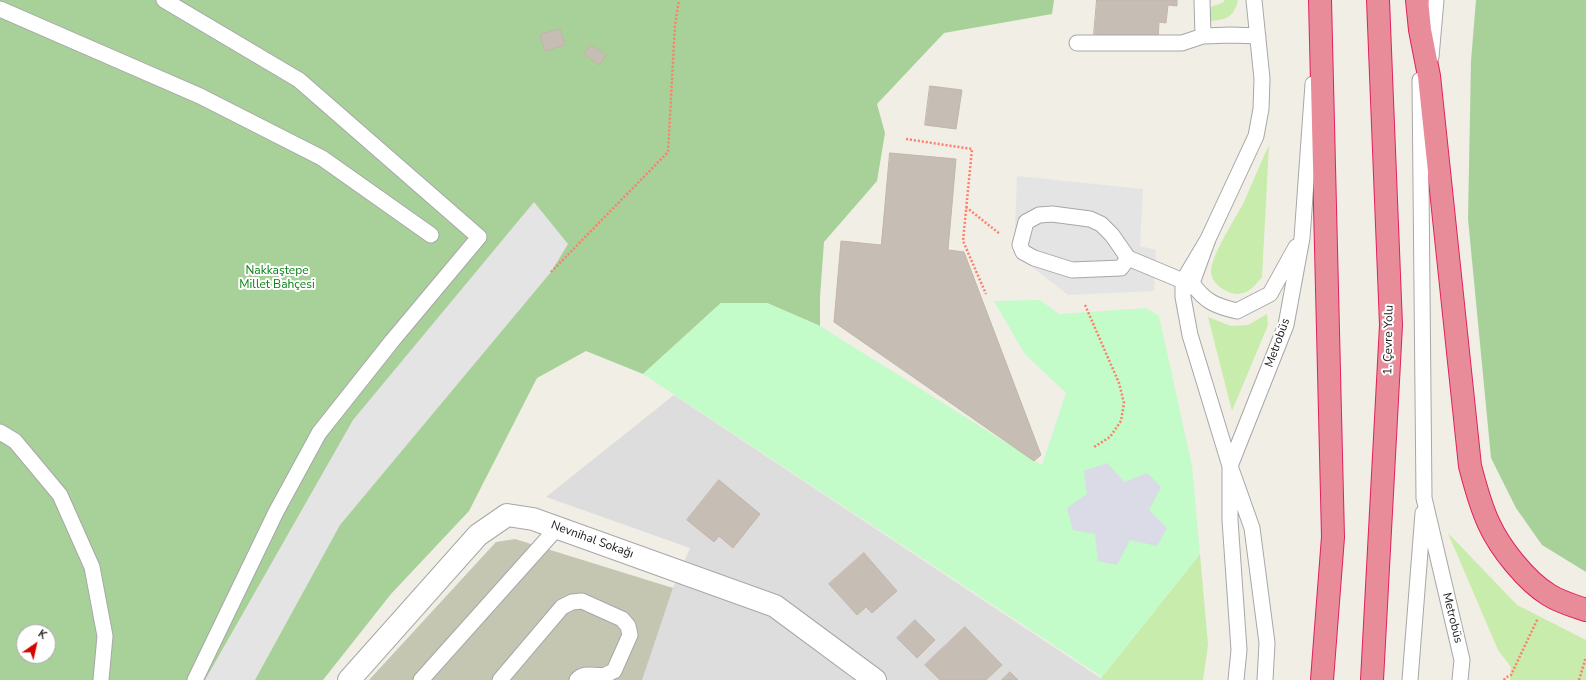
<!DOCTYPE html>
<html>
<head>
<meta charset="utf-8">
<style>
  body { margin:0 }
  #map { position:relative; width:1586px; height:680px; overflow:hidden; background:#f1eee6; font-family:"Nunito Sans",sans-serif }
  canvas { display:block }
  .north { position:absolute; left:16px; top:624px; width:40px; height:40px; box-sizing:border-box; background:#fff; border:1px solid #a6a6a6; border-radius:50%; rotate:34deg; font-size:11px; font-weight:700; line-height:16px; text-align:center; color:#202020 }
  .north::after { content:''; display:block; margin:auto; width:14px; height:18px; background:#d00800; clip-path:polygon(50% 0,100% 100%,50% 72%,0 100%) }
</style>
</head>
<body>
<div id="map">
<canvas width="1586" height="680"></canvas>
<div class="north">K</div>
</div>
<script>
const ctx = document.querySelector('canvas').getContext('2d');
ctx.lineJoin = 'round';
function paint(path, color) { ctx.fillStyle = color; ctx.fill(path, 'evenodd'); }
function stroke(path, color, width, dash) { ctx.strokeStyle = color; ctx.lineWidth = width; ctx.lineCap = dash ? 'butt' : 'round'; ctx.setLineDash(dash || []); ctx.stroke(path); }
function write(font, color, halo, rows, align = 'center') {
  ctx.font = font + ' "Nunito Sans",sans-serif'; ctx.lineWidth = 4; ctx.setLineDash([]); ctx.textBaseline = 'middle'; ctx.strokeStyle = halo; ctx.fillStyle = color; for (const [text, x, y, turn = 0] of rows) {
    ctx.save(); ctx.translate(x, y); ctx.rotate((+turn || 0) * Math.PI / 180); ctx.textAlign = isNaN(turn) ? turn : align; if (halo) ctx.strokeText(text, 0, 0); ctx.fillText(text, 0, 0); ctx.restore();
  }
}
paint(new Path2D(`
  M674,395L1102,679L1101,680H641L673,588L690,548L546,497Z`), '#dedddd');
paint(new Path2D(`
  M515,539L673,588L642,680H369L496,542Z`), '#c5c6b1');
paint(new Path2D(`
  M1224,0H1238C1234,18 1225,20 1209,21L1211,7L1224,2Z
  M1269,145L1262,277C1255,285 1250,293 1238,294C1227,294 1212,284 1211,273C1210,257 1235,219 1243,204C1252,184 1260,164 1269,145Z
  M1267,314L1268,325L1232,411L1208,317L1231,326L1248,325Z
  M1448,533L1517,605L1586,640V680H1510L1511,667L1498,650Z
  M1200,554L1208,645L1203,680H1101L1102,677Z`), '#c8ecab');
paint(new Path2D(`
  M0,0H1054L1052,14L944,33L877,104L885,133L877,181L824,242L820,297V326L767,303H721L643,374L586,351L537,378L469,511L391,594L323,680H0ZM24,632H48V656H24Z
  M1476,0H1586V572L1542,545L1516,508L1491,458L1468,219L1471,61Z`), '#a8d19a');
paint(new Path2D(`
  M1040,300L1059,314L1146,308L1159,316L1192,466L1200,554L1102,677L643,374L721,303H767L820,326L1042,465L1066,393L1024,353L994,301Z`), '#c3fbc9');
paint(new Path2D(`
  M1017,176L1143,189L1140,246L1156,250L1154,291L1068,295L1014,253Z
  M534,202L568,244L551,272L340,525L255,680H205L353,420Z`), '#e4e4e4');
paint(new Path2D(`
  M1107,463L1124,482L1147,473L1161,487L1149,510L1167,528L1157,546L1130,540L1117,565L1098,561L1095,534L1073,530L1067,508L1087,494L1084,471Z`), '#dbdae7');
const building = new Path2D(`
  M1097,0H1177V6L1168,5L1166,23L1159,22L1158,40L1094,34Z
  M560,29L565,45L545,51L540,35Z
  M591,45L606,55L599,65L584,54Z
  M930,86L962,90L956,129L925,125Z
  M890,153L956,159L948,250L964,252L1041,455L1034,461L834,322L841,241L881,245Z
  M719,480L760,514L733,548L719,536L714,542L687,520Z
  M864,553L897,591L872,613L866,607L857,615L829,584Z
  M915,620L935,640L917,658L897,638Z
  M965,627L1002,665L986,680H940L925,665Z
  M1010,672L1018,680H1002Z`);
paint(building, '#c6bdb5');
stroke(building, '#c3b5a8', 1);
const lane = new Path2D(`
  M164,0L299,80L479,237L392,341L319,433L276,512L195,680
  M1202,0L1203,36
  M1254,0L1262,79L1261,109L1256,136L1208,239L1192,283C1205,302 1216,306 1237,311L1270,294L1296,247
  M0,9L200,96L322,158L431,235
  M1077,43H1182L1203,36L1231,35L1258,36
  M1431,57L1436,0
  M1420,80L1424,498L1462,660L1460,680
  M1208,239L1183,281V297L1190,335L1230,466L1252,528L1267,643L1265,680
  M1128,258L1121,268L1072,270L1034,258L1023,252L1020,245L1026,222L1039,215L1052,214L1090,219L1101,224L1112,235L1128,258L1183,281L1192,283
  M0,432L15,441L60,495L92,567L105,636L101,680
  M421,680L557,528
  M500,680L562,607L572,602L582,601L622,619L628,626L630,635L614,671C611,672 608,674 605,675C595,677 585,671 577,680
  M1236,680L1239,650L1230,520V466L1286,325L1302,238L1313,84
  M1410,680L1423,513`);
const street = new Path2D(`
  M349,680L478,535L507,515L533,519L775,606L875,680`);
const highway = new Path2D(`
  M1320,0L1333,537L1322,680
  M1417,0L1420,30L1429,76L1470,466C1475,485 1480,505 1489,524C1500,548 1526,581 1549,595C1560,602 1574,606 1586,610
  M1372,680L1391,325L1378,0`);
stroke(lane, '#a7a7a7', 17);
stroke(street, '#a7a7a7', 24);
stroke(highway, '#e0225b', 24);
stroke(new Path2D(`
  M906,139L972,149L963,241L986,294
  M966,207L1000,234
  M551,272L668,152L675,25L679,0
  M1085,305L1119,383L1124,403L1121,421L1110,437L1094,447
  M1504,680L1505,678L1511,675L1538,618
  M1579,680L1586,657`), '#fd7f6a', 2.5, [2, 2]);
stroke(lane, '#fff', 15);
stroke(street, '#fff', 22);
stroke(highway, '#e98c9a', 22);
write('12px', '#098318', '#fff', [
  ["Nakkaştepe",277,271],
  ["Millet Bahçesi",277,285]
]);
write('12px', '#202020', '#fff', [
  ["1. Çevre Yolu",1389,340,-89],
  ["Metrobüs",1278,343,-70],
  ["Nevnihal Sokağı",592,540,20],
  ["Metrobüs",1452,618,76]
]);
</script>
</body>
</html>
